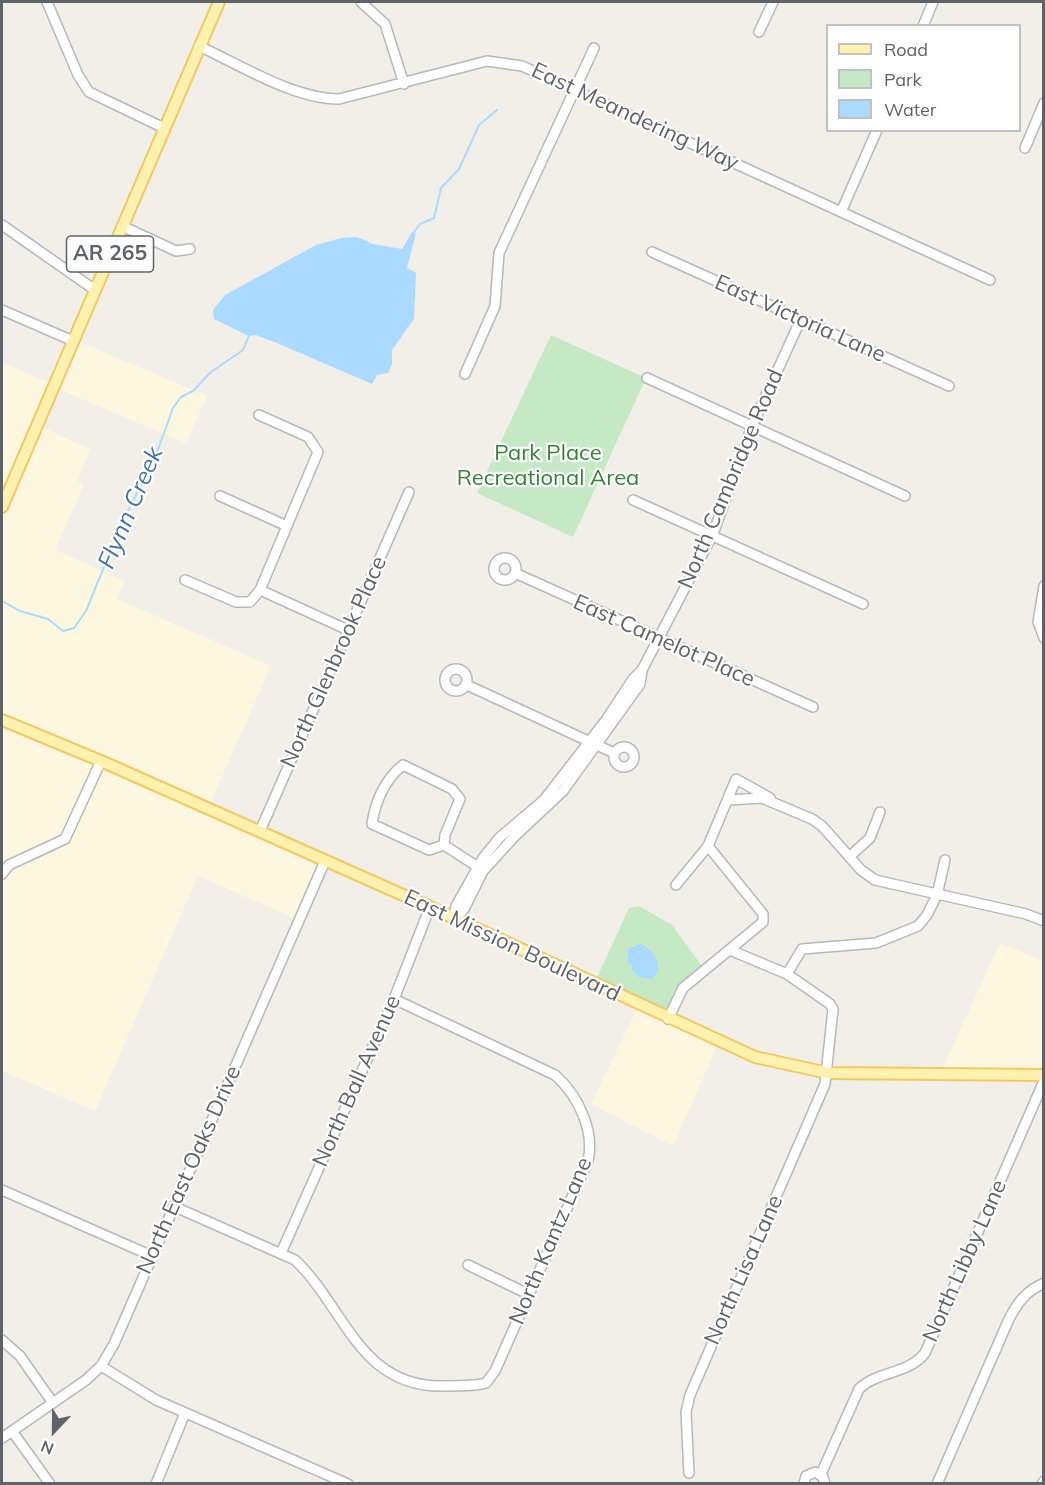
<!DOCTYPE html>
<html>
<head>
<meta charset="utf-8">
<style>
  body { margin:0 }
  #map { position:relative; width:1045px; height:1485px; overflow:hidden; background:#f1efe8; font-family:Mulish,sans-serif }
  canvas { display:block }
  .frame { position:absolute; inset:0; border:3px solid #5f6368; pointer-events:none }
  .legend { position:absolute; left:826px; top:24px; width:195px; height:108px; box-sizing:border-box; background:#fff; border:2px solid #bfc1c3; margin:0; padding:8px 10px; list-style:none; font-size:18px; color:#5f6368 }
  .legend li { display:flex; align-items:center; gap:12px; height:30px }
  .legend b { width:30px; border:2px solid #bfc1c3 }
  .north { position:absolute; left:24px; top:1401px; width:60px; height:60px; -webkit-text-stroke:4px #fff; paint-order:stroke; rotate:202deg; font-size:16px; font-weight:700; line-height:24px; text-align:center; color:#5f6368 }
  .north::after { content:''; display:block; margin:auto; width:21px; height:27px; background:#5f6368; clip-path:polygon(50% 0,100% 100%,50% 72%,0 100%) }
</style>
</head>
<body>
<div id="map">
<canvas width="1045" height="1485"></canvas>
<div class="frame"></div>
<ul class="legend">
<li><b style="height:8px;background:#fff2af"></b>Road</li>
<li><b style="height:16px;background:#c5e8c5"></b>Park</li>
<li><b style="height:16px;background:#aadaff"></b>Water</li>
</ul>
<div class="north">N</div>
</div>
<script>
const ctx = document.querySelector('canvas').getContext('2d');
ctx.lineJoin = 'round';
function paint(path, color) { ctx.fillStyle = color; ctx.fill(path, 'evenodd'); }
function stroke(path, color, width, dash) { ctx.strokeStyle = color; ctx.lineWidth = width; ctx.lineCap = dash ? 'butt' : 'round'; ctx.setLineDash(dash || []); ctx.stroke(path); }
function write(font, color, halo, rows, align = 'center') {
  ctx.font = font + ' Mulish,sans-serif'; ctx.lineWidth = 4.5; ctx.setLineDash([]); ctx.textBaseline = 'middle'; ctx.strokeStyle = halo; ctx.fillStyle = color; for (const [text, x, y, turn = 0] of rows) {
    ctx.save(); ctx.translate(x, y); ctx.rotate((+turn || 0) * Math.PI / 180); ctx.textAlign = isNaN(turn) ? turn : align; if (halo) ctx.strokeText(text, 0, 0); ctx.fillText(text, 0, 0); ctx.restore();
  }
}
paint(new Path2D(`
  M73,339L207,396L186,443L53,387L37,425L91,449L77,481L84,484L55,550L125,581L117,599L271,666L208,808L325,861L299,920L198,876L95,1111L2,1071V362L54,385Z
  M1000,943L1043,961V1075L940,1074Z
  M639,1005L719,1042L673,1146L591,1104Z`), '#fef7e0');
paint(new Path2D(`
  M551,335L646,378L573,537L477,493Z
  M639,906L672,925L705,970L683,988L668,1019L594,984L629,908Z`), '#c5e8c5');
paint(new Path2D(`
  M412,232L416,233L407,268L416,273L414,319L392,350V364L388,373L377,375L372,384L277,343L256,335L249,336L214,319L213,310L225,295L316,245L341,238L357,237L373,244L402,249Z
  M638,943C650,948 660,957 658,971L652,979L639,977L632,970V965L627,962L629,947H635Z`), '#aadaff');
stroke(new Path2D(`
  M414,232L420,224L434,218L441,188L459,169L479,125L497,110
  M2,601L20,611L48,619L63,631L74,628L86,611L122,523L156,455L173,408L181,397L193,391L211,372L243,350L249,336`), '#aadaff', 2);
const minor = new Path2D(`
  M47,2L78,75L89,92L164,128
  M361,2L385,24L404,84
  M923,26L933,2
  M759,32L773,2
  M199,46C240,65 294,99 339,99L487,61L522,66L990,280
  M1025,148L1044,103
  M841,212L877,130
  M2,225L95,290
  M122,226L176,251L190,249
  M652,252L949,386
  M2,310L73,341
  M465,374L495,306L499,253L594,48
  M647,378L905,496
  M220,496L287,526
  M633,500L863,604
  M494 569a11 11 0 1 1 22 0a11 11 0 1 1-22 0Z
  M515,573L813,707
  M185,580L236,602H250L260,590L318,452L308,437L259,415
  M1044,586L1038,622L1044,638
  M260,590L348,630
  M445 680a11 11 0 1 1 22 0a11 11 0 1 1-22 0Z
  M467,685L614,753
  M614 757a10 10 0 1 1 20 0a10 10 0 1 1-20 0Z
  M403,765L452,789L460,799L445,835L444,845L429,850L372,824C375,802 385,779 403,765Z
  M728,800L762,798L812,819L822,826L861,870L875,880L1026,914L1044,921
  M260,831L409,492
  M444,845L481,869
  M849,857L870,838L880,812
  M2,874L9,865L65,839L101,761
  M676,885L708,846L736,779L770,798
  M454,918L456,906L483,858L499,838L544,800L606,720L633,679L642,670
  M454,919L464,909L483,871L515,836L563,791L640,684L642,670L713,534L752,426L801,319
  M787,974L802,949L876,943L918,926L927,915L937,895L945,860
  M668,1019L683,988L763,922V914L708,846
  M2,1190L152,1256
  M173,1206L295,1260C345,1307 359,1388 444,1386C458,1385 473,1387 486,1383L495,1371L588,1161C595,1131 578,1095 555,1075L394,999
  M281,1253L394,999L430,907
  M468,1265L528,1294
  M2,1340L20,1356L53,1403
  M101,1366L156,1400L348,1484
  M12,1431L50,1484
  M2,1438L86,1380L101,1366L114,1344L325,861
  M689,1473L686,1412L690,1395L825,1084L833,1009L830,1004L787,974L730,950
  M821,1474L859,1389C877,1371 909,1374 925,1353L1044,1081
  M156,1484L185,1413
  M804,1484L806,1476L815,1472L823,1477L825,1484
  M937,1484L1009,1319C1018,1302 1026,1291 1044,1283
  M1042,1484L1044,1481`);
const major = new Path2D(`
  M2,507L219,2
  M2,720L101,761L430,907L755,1057L828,1073L1044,1075`);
stroke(minor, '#b5b8bc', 12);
stroke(major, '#f2c960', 14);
stroke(minor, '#fff', 9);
stroke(major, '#fff2af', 10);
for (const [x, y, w] of [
  [110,254,87]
]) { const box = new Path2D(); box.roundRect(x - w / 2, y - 18, w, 36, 4.5); ctx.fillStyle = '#fff'; ctx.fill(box); stroke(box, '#5f6368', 1.5); }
write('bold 21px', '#5f6368', null, [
  ["AR 265",110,254]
]);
write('22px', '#5f6368', '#fff', [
  ["East Meandering Way",635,117,25],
  ["East Victoria Lane",800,319,24],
  ["North Cambridge Road",731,479,-67],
  ["East Camelot Place",664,641,24],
  ["North Glenbrook Place",334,662,-66],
  ["East Mission Boulevard",512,946,25],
  ["North Ball Avenue",357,1081,-66],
  ["North East Oaks Drive",189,1170,-66],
  ["North Kantz Lane",551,1241,-67],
  ["North Libby Lane",965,1261,-66],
  ["North Lisa Lane",744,1270,-66]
]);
write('22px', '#348238', '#fff', [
  ["Park Place",548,453],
  ["Recreational Area",548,478]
]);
write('italic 24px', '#4174aa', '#fff', [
  ["Flynn Creek",131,508,-67]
]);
</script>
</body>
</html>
